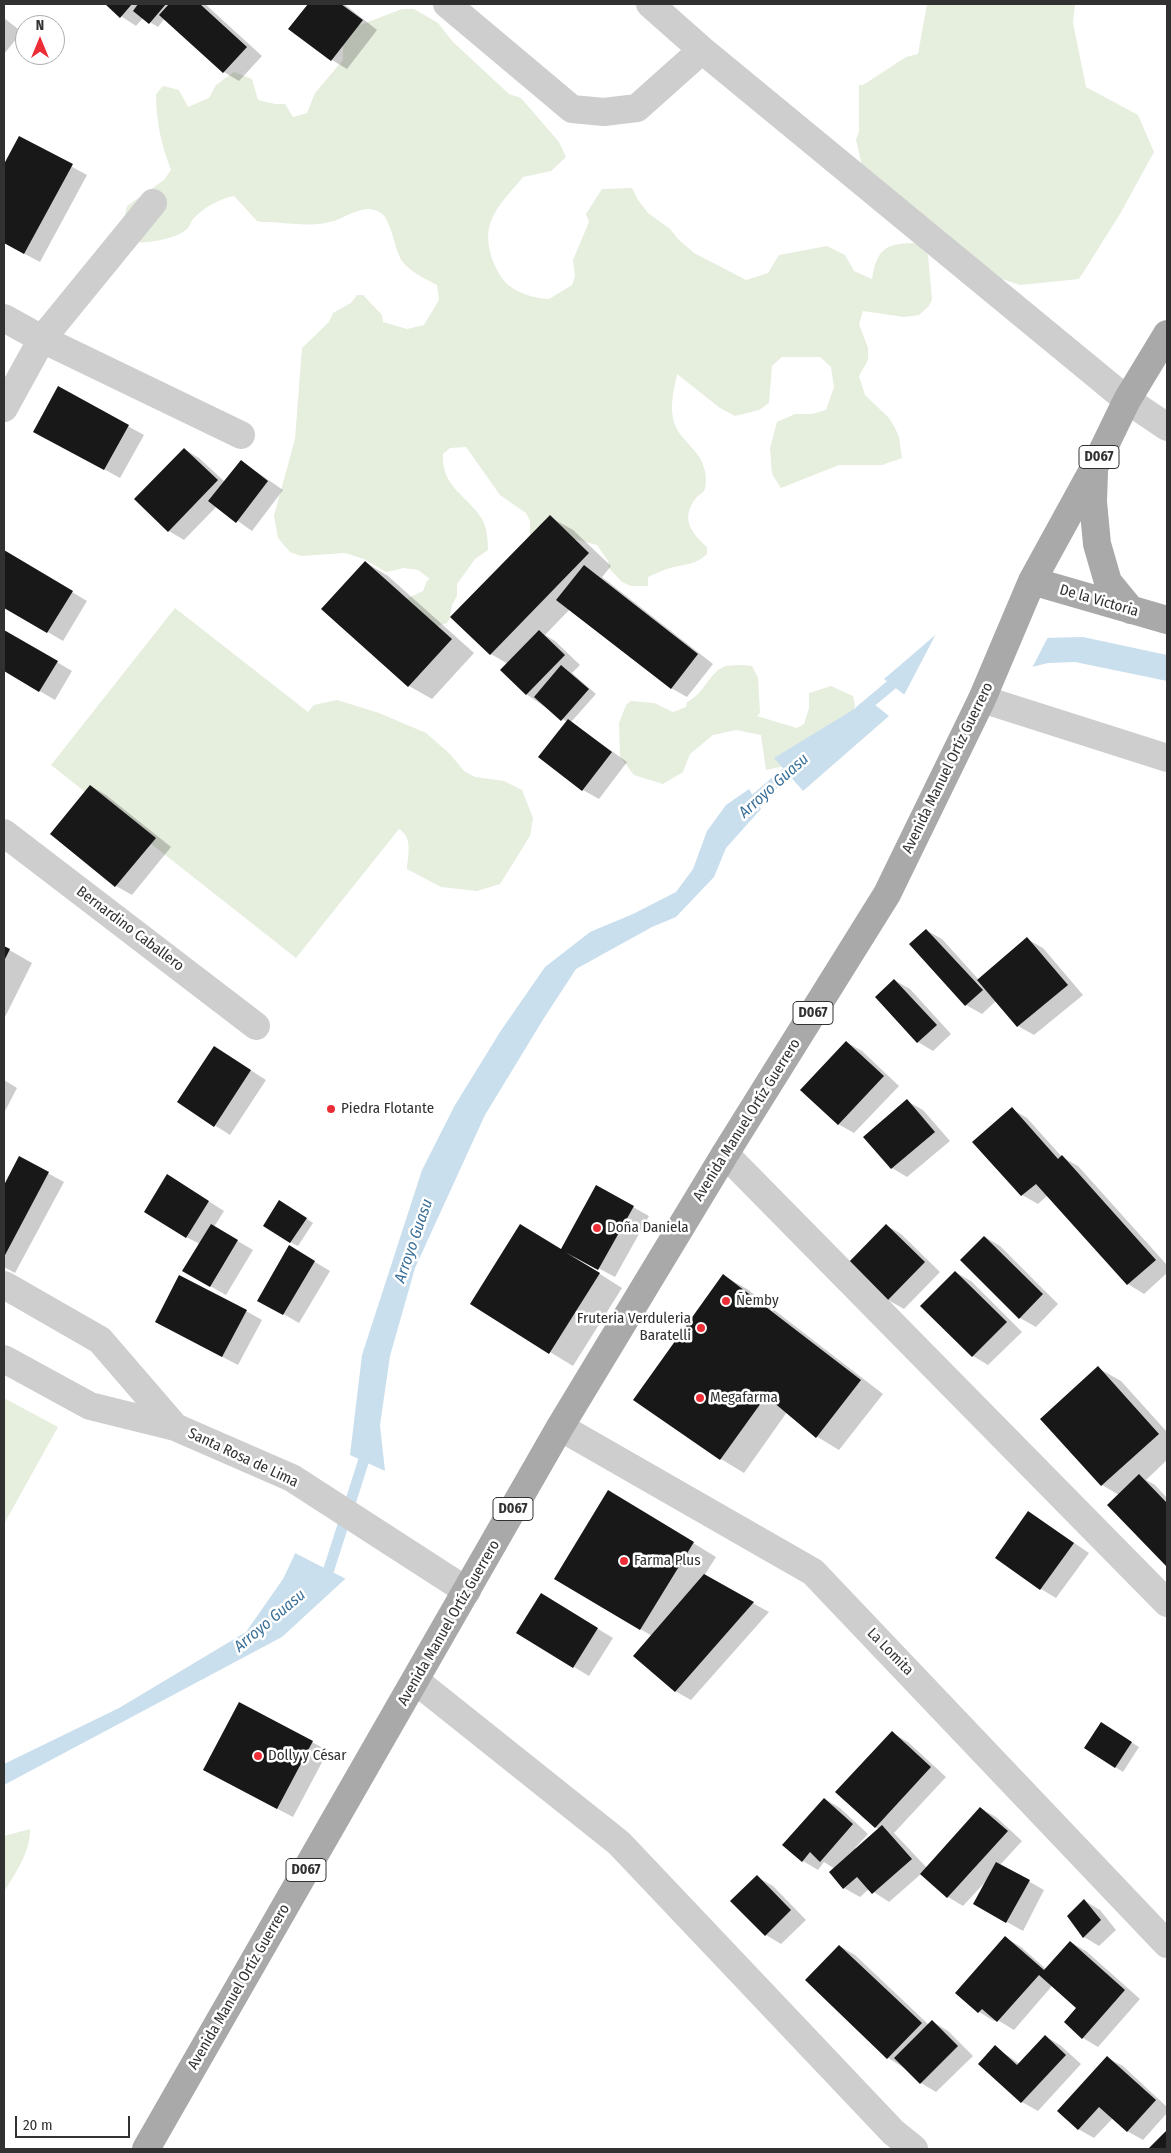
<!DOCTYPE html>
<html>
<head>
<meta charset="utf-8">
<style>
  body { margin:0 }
  #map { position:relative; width:1171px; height:2153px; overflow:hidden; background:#fff; font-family:"Fira Sans Condensed",sans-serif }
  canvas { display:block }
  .frame { position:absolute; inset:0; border:5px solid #313131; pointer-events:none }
  .north { position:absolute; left:15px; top:15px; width:50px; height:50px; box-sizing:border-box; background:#fff; border:1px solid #adadad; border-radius:50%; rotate:0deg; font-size:14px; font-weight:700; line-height:20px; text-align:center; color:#313131 }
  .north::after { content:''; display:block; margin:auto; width:18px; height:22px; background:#ed2d35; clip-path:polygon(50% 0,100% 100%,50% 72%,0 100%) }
  .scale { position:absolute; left:15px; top:2116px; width:115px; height:22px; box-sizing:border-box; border:2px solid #313131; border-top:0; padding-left:6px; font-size:15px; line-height:18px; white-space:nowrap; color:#313131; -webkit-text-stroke:4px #fff; paint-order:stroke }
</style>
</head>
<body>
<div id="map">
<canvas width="1171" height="2153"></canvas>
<div class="frame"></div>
<div class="north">N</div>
<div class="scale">20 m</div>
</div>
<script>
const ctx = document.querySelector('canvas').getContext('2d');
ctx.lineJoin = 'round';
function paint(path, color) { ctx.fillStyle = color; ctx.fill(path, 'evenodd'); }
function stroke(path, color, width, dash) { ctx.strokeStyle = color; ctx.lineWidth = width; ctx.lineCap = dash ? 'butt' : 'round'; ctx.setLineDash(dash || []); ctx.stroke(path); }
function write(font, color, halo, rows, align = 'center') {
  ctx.font = font + ' "Fira Sans Condensed",sans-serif'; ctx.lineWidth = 5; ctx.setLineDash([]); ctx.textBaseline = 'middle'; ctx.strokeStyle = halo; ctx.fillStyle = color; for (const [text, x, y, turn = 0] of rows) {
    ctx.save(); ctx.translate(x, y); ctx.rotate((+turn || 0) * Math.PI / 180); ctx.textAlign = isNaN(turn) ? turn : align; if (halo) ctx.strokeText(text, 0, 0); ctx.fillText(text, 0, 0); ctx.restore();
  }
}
paint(new Path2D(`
  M927,4H1075L1073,23L1086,87L1138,115L1154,152L1120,214L1079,279L1020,285L993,276L868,192L856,140L859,131V85H863L906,57L918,54Z
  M402,9H414L438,23L453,42L509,94L521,98L559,142L566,157L551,171L523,177C512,191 497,205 491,221C483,241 493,268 506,283C516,293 536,299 549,299L572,285L575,276L573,260L589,222L586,214L602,189L632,188L638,200L648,213L670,229L678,239L694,253L746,280L768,273L779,255L827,246L845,255L854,271L872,279C877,247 887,243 918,243L928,255L932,299L929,306L919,315L904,317L863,311L859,324L868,348V360L859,376L865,395L889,418L895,428L899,437L902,458L882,465H839L781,488L772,474L770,448L777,422L795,414H812L826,410L834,387L831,367L820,357H782L772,366L769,403L759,410L735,416L720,408L677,374C673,394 667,416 680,434C688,445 701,454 704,468C706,474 707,485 704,491C702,494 698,495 696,498C680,518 691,533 707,547V554C696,565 684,564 670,568C663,570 655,574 648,577V586H631L622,582L609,568L608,561L597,545L575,539L530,537V521L526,513L500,495L466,447L450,448L443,454C441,487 467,495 482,519C487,527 488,541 488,550L475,559L457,584V596L452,605L450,617L447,623L408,636L406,599L423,591L427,581L430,579L418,570L404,568L386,572L364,559L345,553L301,556L290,552L278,538L274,516L295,439L302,348L329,322L333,313L351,303L357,295H363L382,315L383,322L407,329L424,325L439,300L437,285C426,279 410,272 402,261C394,249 392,221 381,213C366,202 347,217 334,221C311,228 285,222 262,222L257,221L234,196C219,199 204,207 193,219C191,221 190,226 187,229C176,239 146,244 131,242L123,224L127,206L164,180L171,170C161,144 156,121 156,94L163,86L179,90L188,107L209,98L216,85L234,72L252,79L258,100L275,104H285L293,117L307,113L315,93L343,60V34L352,28Z
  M175,608L308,712L314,705L337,700L379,713L426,733L450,754L464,771L475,777L504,781L522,790L533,818L530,836L500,884L477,891L441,887L407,869C408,855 413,837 399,829L296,958L51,765Z
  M743,665L752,666L758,678L760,713L757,716L797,728L804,724L809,708V693L831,686L853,696L855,705L850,734L789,765L766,770L761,735L736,730L713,735L690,754L683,772L663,784L634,775L620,757L619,723L626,705L631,701L654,703L673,712L686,707L687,702C706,693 708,672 726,666C731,665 738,665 743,665Z
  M4,1398L58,1427L4,1524Z
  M30,1829C30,1853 16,1872 4,1892V1836Z`), '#e6eede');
paint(new Path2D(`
  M947,625L915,703L884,679Z
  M1083,637L1167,655V681L1075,662L1048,663L1028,668L1041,638Z
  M869,700L889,716L803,791L774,758Z
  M749,789L761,809L726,848L714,877L676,917L652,927L576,969L544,1018L485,1115L415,1268L390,1356L380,1425L385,1471L350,1455L362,1355L422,1170L455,1105L500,1032L545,967L590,932L633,914L676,892L693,869L707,831L726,805Z
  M300,1543L356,1569L282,1637L4,1785V1764L119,1708L246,1632L283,1579Z`), '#cadfee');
paint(new Path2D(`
  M946,623H949L950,626L917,704L914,706L903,697L938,630Z
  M1041,635H1049L1031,670H1028L1026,667Z
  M301,1541L357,1566L359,1570L348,1580L293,1552L298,1542Z`), '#fff');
paint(new Path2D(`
  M107,4H205L262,56L239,81L224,72L165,18L158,27L143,18L136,26L121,16Z
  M309,4H344L377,30L347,69L332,60L290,29Z
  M4,18L22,32L4,54Z
  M19,138L87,175L40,262L4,243V166Z
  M59,388L144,435L120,478L49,439Z
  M184,449L199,458L225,482L241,461L283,490L252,531L217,506L184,540L169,531Z
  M550,517L573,530L611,566L602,577L713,664L687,697L671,688L570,609L545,635L555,641L580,665L572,673L596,694L571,722L627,762L599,799L583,790L540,757L567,722L526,694L508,664L491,654L452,617Z
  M4,551L87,601L63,641L4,606Z
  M365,562L388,576L474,653L432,699L409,686Z
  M4,631L72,671L55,700L4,670Z
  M91,786L106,795L171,847L132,895L116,886L52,834Z
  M926,930L942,939L979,980L1027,939L1043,948L1083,995L1034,1035L1018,1026L996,1001L982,1014L966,1005L911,944Z
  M4,947L32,963L4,1019Z
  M894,980L910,989L951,1034L933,1051L918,1042Z
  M846,1042L862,1051L899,1086L854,1133L838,1124Z
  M230,1057L266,1080L230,1135L178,1102Z
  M4,1080L17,1088L4,1113Z
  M907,1101L923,1110L950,1141L907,1177L892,1168Z
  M1012,1109L1027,1118L1062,1157L1078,1166L1167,1265V1273L1144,1294L1128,1284L1048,1195L1038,1204L1022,1195L974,1142Z
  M20,1158L64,1182L15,1273L4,1267V1187Z
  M183,1185L224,1211L214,1227L253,1250L226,1295L210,1286L200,1244L186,1237Z
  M597,1187L649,1216L615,1277L574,1255L573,1257L622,1288L573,1366L550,1352L562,1250Z
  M287,1206L313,1223L298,1246L290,1242Z
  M886,1225L901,1234L940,1272L904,1309L888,1300Z
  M985,1237L1000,1246L1058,1304L1036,1327L1020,1318Z
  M290,1247L330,1271L299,1323L259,1300Z
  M955,1272L971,1281L1022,1332L988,1365L973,1356Z
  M724,1276L747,1289L883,1394L839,1450L816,1436L787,1412L744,1473L721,1459L635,1400Z
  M246,1311L262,1320L238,1365L156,1322Z
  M1098,1368L1121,1381L1167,1432V1460L1146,1480L1155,1485L1167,1498V1565L1109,1505L1119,1495L1102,1485Z
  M631,1505L716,1557L704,1576L769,1612L691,1700L675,1691L652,1636L556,1578Z
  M1029,1512L1089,1553L1056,1598L1041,1589Z
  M557,1604L613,1638L589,1676L574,1667Z
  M1109,1728L1139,1747L1123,1772L1086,1748Z
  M892,1733L908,1742L946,1777L894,1833L927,1868L980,1808L996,1817L1022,1841L1000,1865L1044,1890L1023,1931L975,1904L986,1881L963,1906L948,1897L921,1874L889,1902L869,1889L860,1897L844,1888L835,1869L824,1862L818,1870L803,1861L825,1799L840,1808L868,1834L855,1848L856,1849L879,1829L875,1827Z
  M312,1742L328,1751L293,1817L220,1779Z
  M757,1877L773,1886L806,1920L781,1944L766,1935Z
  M1085,1901L1100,1910L1116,1930L1099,1946L1084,1937Z
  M1006,1938L1021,1947L1046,1969L1070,1942L1086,1951L1140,1999L1098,2047L1083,2038L1078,2008L1052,1986L1014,2030L996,2019L994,2021L979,2012L957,1993Z
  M840,1946L855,1955L929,2025L933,2022L948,2031L973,2056L936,2092L921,2083L903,2067L888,2058Z
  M1045,2036L1060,2045L1081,2064L1038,2111L1022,2102L980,2063L995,2047L1020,2064Z
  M1107,2058L1123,2066L1167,2107V2113L1143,2140L1127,2131L1113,2118L1094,2138L1078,2129Z`), '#0003');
stroke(new Path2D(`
  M860,711L903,675
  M745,808L798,763
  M328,1572L368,1447`), '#cadfee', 11);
paint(new Path2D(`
  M105,4H132L120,18Z
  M138,4H166L149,24L133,11Z
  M169,4H200L247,47L223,73L159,15Z
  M308,4H341L363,20L331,61L288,29Z
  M19,136L73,164L24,254L4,243V164Z
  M58,386L129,425L104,470L33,432Z
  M184,448L218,480L168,532L134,499Z
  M241,460L268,481L236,523L208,501Z
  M550,515L589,553L490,655L450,617Z
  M4,550L73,591L47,633L4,608Z
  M365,561L452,639L408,687L321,609Z
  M584,565L698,654L671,689L556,600Z
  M4,630L58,661L39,692L4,671Z
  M539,630L565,655L526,695L500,670Z
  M561,665L589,689L561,721L534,697Z
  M568,719L612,752L582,791L538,757Z
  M90,785L156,838L115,887L50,834Z
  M926,929L983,990L965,1006L909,944Z
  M1027,937L1068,985L1017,1027L977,980Z
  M4,946L10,949L4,961Z
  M894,979L937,1025L917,1043L875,997Z
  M846,1041L884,1076L838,1125L800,1090Z
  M214,1046L251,1070L214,1127L177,1102Z
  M907,1099L935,1132L891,1169L863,1137Z
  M1012,1107L1058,1159L1062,1155L1156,1260L1127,1285L1036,1184L1021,1196L972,1142Z
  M19,1156L49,1172L4,1257V1185Z
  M167,1174L209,1201L186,1238L144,1212Z
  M596,1185L634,1206L598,1270L565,1252L600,1273L549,1354L470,1304L520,1224L561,1249Z
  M279,1200L307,1218L290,1243L263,1226Z
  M211,1224L238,1240L210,1287L182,1271Z
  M886,1224L925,1262L887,1301L848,1263Z
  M984,1236L1043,1294L1019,1319L960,1260Z
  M289,1245L315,1261L283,1315L257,1301Z
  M955,1271L1007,1322L972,1357L920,1306Z
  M723,1274L861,1380L816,1438L766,1396L720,1460L633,1400Z
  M179,1275L247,1310L222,1357L155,1322Z
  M1098,1366L1159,1434L1101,1486L1040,1419Z
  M1139,1474L1167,1503V1567L1107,1505Z
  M608,1490L694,1542L640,1630L554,1579Z
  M1028,1511L1074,1543L1040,1590L995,1558Z
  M704,1574L754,1602L675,1692L633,1656Z
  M541,1593L598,1628L573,1668L516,1633Z
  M239,1702L313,1741L277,1809L203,1770Z
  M1101,1722L1132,1742L1115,1768L1084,1748Z
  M892,1731L931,1767L875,1828L835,1792Z
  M824,1798L853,1824L820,1862L810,1852L802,1862L782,1845Z
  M980,1807L1008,1831L947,1898L920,1874Z
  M882,1825L912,1859L872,1894L857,1877L843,1889L829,1872Z
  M996,1862L1030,1880L1006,1923L973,1904Z
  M757,1875L791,1910L765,1936L730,1901Z
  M1084,1899L1101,1920L1083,1938L1067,1916Z
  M1005,1936L1044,1970L1070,1941L1125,1990L1082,2039L1064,2022L1076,2008L1039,1975L997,2022L982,2009L978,2013L955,1993Z
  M839,1945L922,2023L887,2059L805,1980Z
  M932,2020L958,2046L920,2084L894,2058Z
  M1045,2035L1066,2055L1021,2103L978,2064L995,2045L1017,2065Z
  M1107,2056L1156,2100L1127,2132L1099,2107L1078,2130L1057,2111Z
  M1167,2130V2149H1148Z`), '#181818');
stroke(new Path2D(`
  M447,4L572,109L604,112L637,108L702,50
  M650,4L702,50L1127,400L1167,427
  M4,318L42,339L241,435
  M4,408L42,339L153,203
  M982,699L1167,758
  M4,833L256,1026
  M725,1154L1167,1603
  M4,1285L100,1340L175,1427
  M4,1359L90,1406L175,1427L292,1478L467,1591
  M560,1427L813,1572L1167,1944
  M416,1681L619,1843L893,2132L914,2149`), '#cecece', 28);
stroke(new Path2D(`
  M1094,472L1093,502L1097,544L1108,582L1131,610
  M1032,581L1167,620
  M146,2149L560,1427L725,1154L887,894L982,699L1032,581L1094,468L1127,400L1167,334`), '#a9a9a9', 28);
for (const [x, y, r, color] of [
  [331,1109,5,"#ed2d35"],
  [597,1228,5,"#ed2d35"],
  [726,1301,5,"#ed2d35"],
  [701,1328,5,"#ed2d35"],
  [700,1398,5,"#ed2d35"],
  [624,1561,5,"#ed2d35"],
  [258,1756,5,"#ed2d35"]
]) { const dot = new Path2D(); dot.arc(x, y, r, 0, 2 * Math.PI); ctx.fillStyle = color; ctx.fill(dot); stroke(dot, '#fff', 2); }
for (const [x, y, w] of [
  [1099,457,40],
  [813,1013,40],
  [513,1509,40],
  [306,1870,40]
]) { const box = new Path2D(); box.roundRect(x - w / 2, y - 11.5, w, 23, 4); ctx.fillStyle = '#fff'; ctx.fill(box); stroke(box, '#313131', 1); }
write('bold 14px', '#313131', null, [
  ["D067",1099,457],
  ["D067",813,1013],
  ["D067",513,1509],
  ["D067",306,1870]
]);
write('15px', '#313131', '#fff', [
  ["De la Victoria",1099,601,16],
  ["Avenida Manuel Ortíz Guerrero",948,768,-64],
  ["Bernardino Caballero",130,929,37],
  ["Avenida Manuel Ortíz Guerrero",747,1120,-58],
  ["Santa Rosa de Lima",243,1458,25],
  ["Avenida Manuel Ortíz Guerrero",449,1623,-60],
  ["La Lomita",890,1652,46],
  ["Avenida Manuel Ortíz Guerrero",239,1987,-60]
]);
write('15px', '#313131', '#fff', [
  ["Piedra Flotante",341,1109],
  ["Doña Daniela",607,1228],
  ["Ñemby",736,1301],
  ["Fruteria Verduleria",691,1319,"right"],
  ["Baratelli",691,1336,"right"],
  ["Megafarma",710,1398],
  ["Farma Plus",634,1561],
  ["Dolly y César",268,1756]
], 'left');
write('italic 16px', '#3a7098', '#fff', [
  ["Arroyo Guasu",774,786,-42],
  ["Arroyo Guasu",414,1241,-71],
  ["Arroyo Guasu",270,1621,-40]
]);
</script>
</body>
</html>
